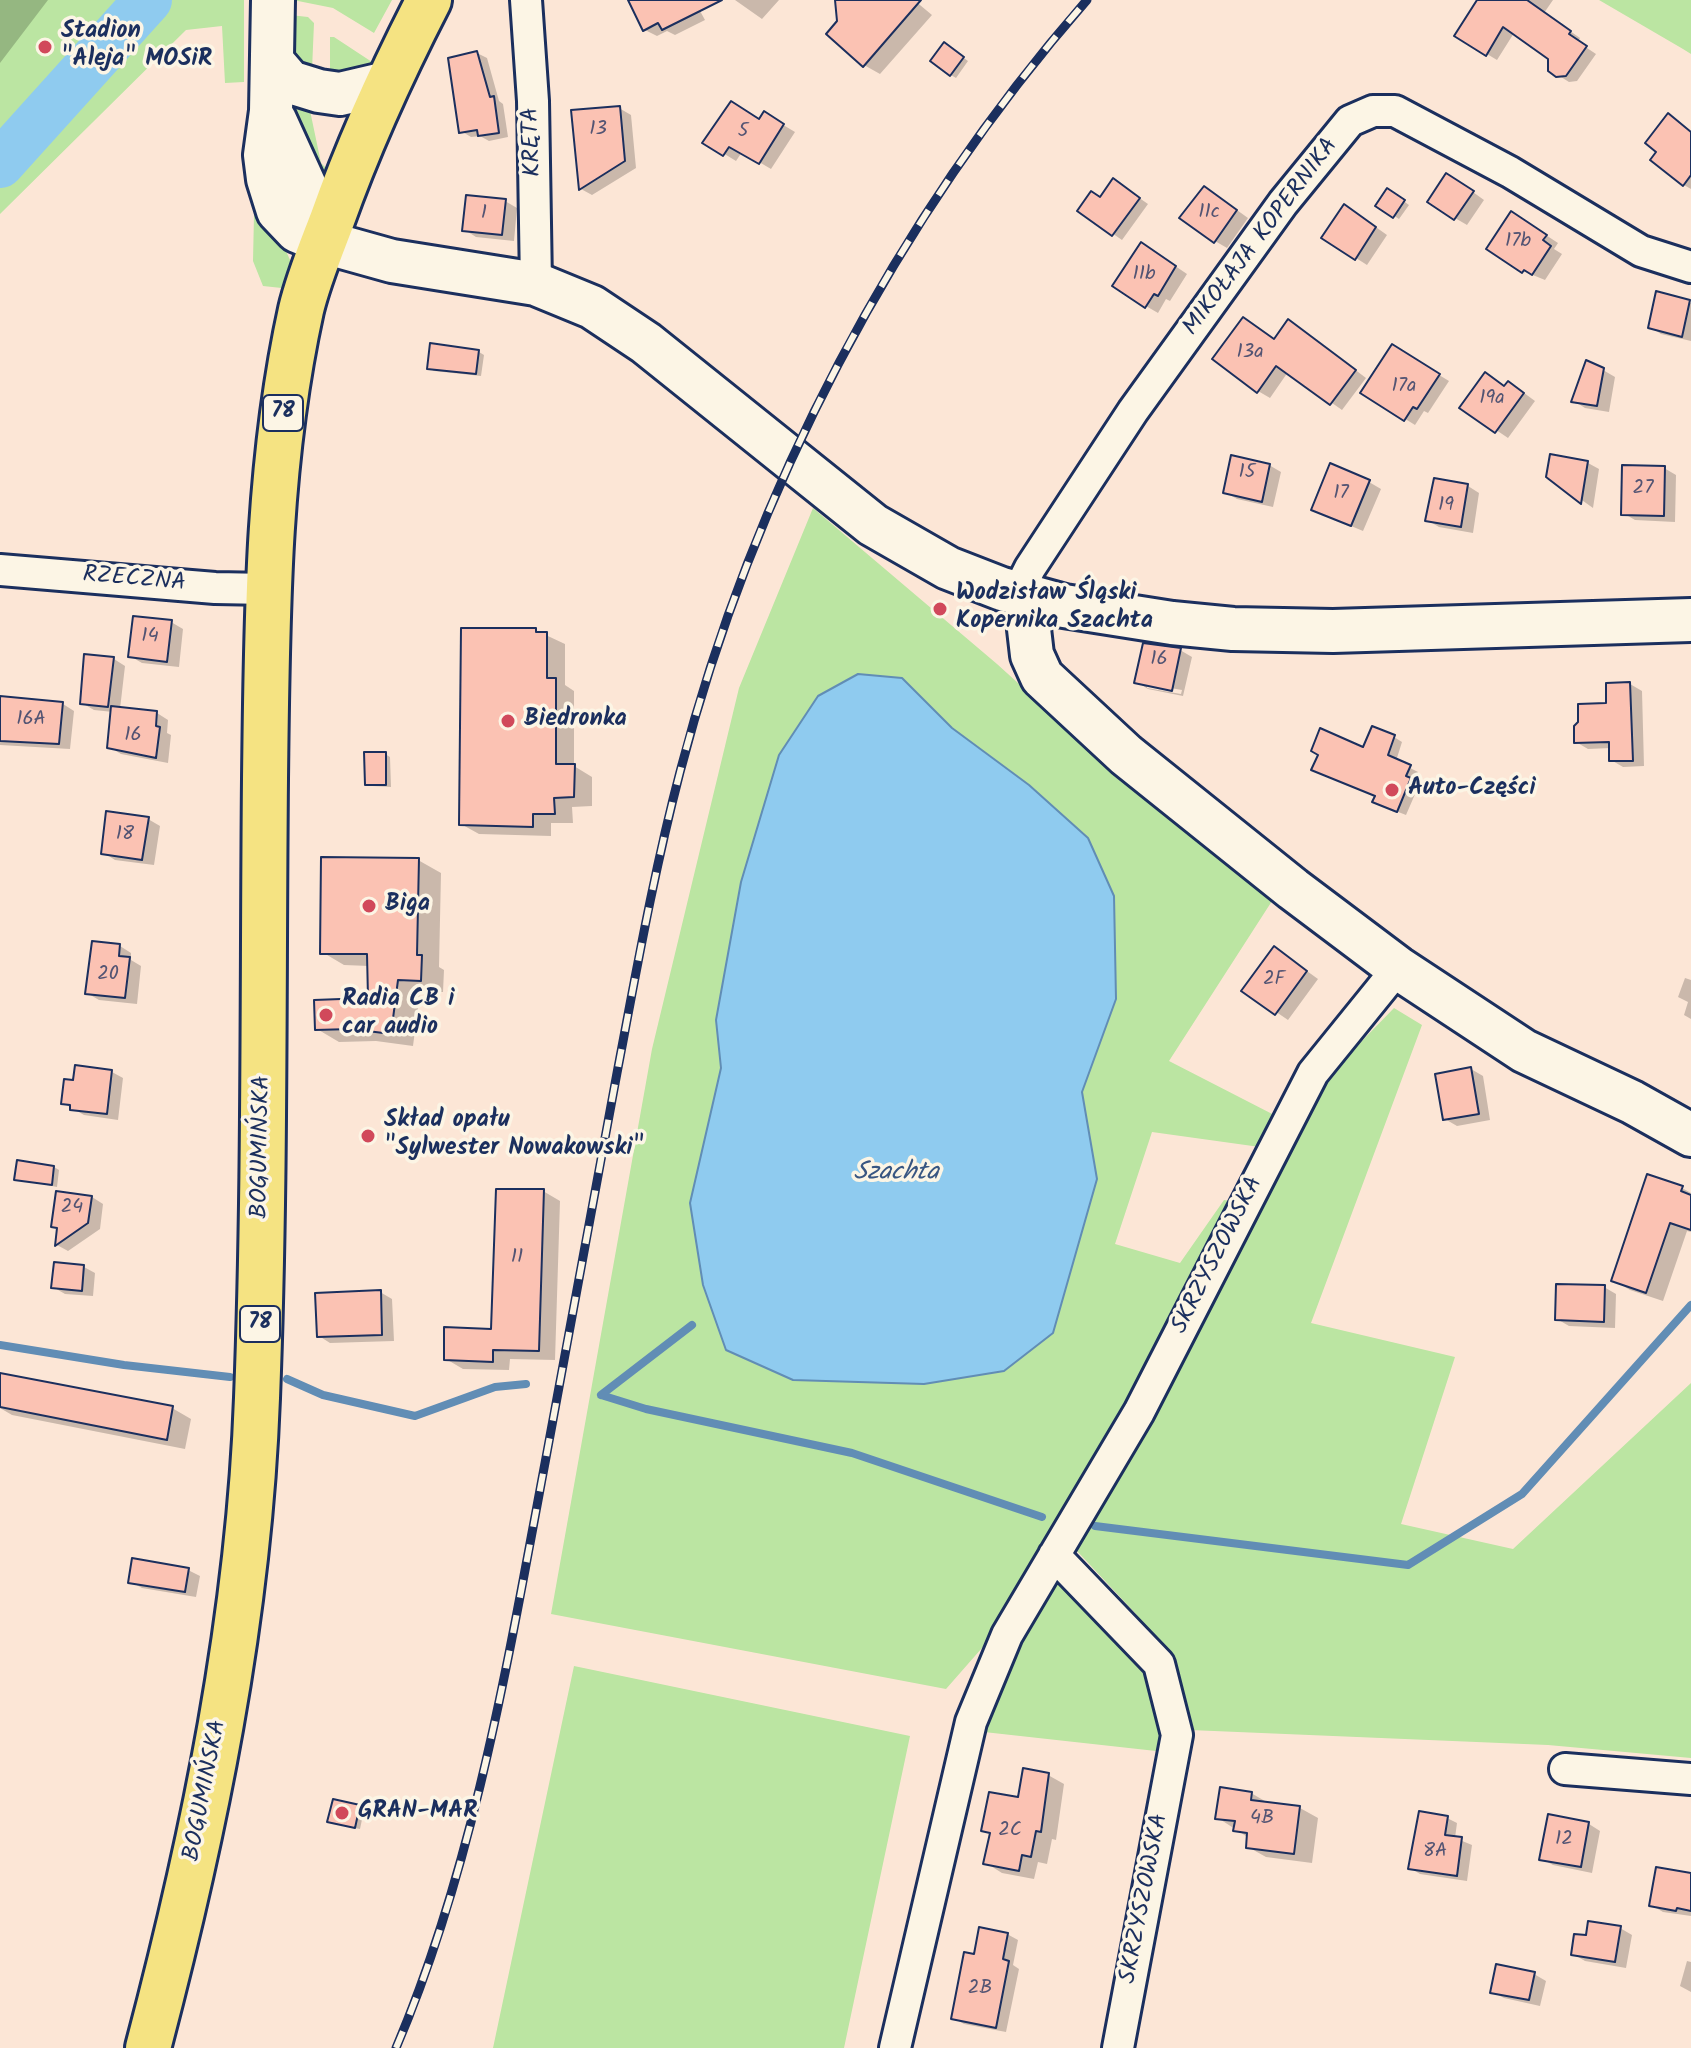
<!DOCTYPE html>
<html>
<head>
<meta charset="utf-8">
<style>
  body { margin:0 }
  canvas { display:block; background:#fce6d6 }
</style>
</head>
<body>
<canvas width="1691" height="2048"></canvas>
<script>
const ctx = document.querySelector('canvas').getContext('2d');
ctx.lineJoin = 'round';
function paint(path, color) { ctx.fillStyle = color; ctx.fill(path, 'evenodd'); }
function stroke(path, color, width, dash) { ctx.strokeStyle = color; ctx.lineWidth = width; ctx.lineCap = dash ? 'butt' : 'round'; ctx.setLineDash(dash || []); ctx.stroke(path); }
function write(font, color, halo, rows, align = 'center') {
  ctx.font = font + ' Kalam,sans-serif'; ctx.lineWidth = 7; ctx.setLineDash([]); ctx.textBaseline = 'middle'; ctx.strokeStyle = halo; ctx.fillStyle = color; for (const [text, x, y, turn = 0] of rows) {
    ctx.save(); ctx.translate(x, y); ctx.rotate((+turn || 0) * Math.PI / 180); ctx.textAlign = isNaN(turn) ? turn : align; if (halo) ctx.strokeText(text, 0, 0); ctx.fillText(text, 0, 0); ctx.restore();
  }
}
paint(new Path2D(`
  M0,0H133L47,94L0,152Z
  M141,0H244V82L225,83L222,26L186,30L0,214V157Z
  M293,0H392L374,33L333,8Z
  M1599,0H1691V54L1683,49Z
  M290,15L308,17L314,23L312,70C291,59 291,37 290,15Z
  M330,37H334L372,62L366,71L330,78Z
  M291,95L308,101L321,163L328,170L321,189L295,147Z
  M255,168L264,201L290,260L293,270L291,289L263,286L253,261Z
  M813,508L997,664L1113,769L1272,901L1169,1061L1280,1118L1267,1148L1152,1132L1115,1244L1180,1263L1224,1200L1239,1202L1132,1408L996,1632L946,1689L551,1614L652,1049L739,688ZM902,678L952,728L1029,785L1116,999L1082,1092L1097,1179L924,1384L793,1380L726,1350L690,1203L721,1068Z
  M1394,1008L1422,1025L1311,1323L1455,1357L1401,1524L1513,1549L1691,1383V1758L1548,1745L1190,1730L1171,1658L1135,1613L1077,1551L1153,1416L1323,1081Z
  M1053,1577L1115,1633L1153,1672L1165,1752L984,1732L1017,1641Z
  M574,1666L910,1736L844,2048H493Z`), '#bbe5a2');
const water = new Path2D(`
  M858,674L902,678L952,728L1029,785L1088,838L1114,896L1116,999L1082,1092L1097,1179L1053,1333L1004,1371L924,1384L793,1380L726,1350L703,1285L690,1203L721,1068L716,1020L741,882L779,755L818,696Z`);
paint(water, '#8fcbef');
stroke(water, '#618db5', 2);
paint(new Path2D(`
  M0,0H48L0,63Z
  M630,0H694L705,20L675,35L667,31L657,36L645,30Z
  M735,0H779L762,19Z
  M837,0H914L932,15L880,74L864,65L839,22Z
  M1499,0H1553L1544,13L1580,38L1578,42L1596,54L1577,81L1569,82L1550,70V58L1514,33L1497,60L1487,54Z
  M950,48L968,61L956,78L951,75Z
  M477,53L487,58L499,101L503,104L508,137L489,141L480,136L471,137L461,131Z
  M619,108L631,115L636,168L592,195L581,189Z
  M765,114L795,132L771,169L742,152L736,161L705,142L760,121Z
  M1668,116L1691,132V189L1684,185L1659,151Z
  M1459,182L1484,200L1467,225L1455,218Z
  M1122,186L1148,204L1122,240L1080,211Z
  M1388,190L1409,205L1399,219L1378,205Z
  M1216,195L1248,218L1227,248L1215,241Z
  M505,201L517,208L514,241L476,237L465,230Z
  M1356,213L1387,235L1367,265L1356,258Z
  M1523,220L1558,243L1554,249L1562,254L1545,280L1523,271Z
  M1153,251L1187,274L1170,301L1166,299L1158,313L1146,306Z
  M1657,293L1691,303V341L1661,334L1650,327Z
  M1300,328L1366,378L1342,410L1288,372L1270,398L1258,391L1275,341Z
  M1393,347L1449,381L1428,413L1424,411L1415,425L1362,392Z
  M479,352L484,355L481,376L434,371L429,368Z
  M1603,370L1615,377L1609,412L1585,408L1574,401Z
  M1505,387L1520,390L1535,401L1508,438L1462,407Z
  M1588,463L1599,469L1593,508L1548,476Z
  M1269,465L1281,472L1273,507L1237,499L1225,492Z
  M1664,468L1676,475L1675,522L1635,520L1623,513Z
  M1436,480L1468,486L1479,493L1473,533L1439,527L1427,520Z
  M1369,482L1381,489L1363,531L1325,515Z
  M171,622L183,629L179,667L142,663L130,656Z
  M535,630L565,644V685L574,691V766L592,777V806L572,807L573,823H551V836L479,834L461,824Z
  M1180,650L1192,657L1183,696L1148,689L1137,682ZM1147,684L1182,690L1181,694L1147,688Z
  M86,656L114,659L125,666L120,709L157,713L168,720L167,733L171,735L168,763L121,754L109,747L113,712L94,710L82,703Z
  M1630,684L1642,691L1644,766L1623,767L1611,760V748L1588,749L1576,742L1608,704Z
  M0,698L63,704L74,711L70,749L0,745Z
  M1394,737L1402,742L1396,761L1418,772L1414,782L1419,785L1406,815L1383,806L1377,796L1365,749Z
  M385,754L390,757L391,787L372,786L367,783Z
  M148,819L160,826L154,865L115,860L104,853Z
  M418,860L441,873L439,967L444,970L443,992H420L413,1046L376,1041L339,1042L317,1029L370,1000L369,966L344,965L322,952Z
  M120,946L131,953V960L141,966L137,1004L99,1000L87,993Z
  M1286,956L1318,979L1288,1020L1244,990Z
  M1685,978L1691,980V1019L1684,1015L1688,1002L1678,997Z
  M1471,1069L1483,1076L1490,1120L1457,1126L1445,1119Z
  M112,1072L123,1078L118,1120L84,1115L63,1103L75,1082Z
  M54,1167L59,1170L57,1187L16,1179Z
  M1682,1188L1691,1193V1232L1687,1231L1663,1301L1630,1290L1613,1280Z
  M543,1191L560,1201L555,1360L510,1359L509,1370L463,1369L446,1359L493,1331Z
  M92,1197L103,1204L100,1229L68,1251L57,1245L59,1229L53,1226Z
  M84,1267L95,1273L93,1296L65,1294L53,1287Z
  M1604,1287L1616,1294L1615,1328L1569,1326L1557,1319Z
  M380,1292L392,1299L394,1341L330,1343L319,1336Z
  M0,1375L172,1408L191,1419L185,1449L12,1415L0,1408Z
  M188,1570L200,1576L196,1597L142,1588L131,1582Z
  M1048,1775L1064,1784L1056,1840L1052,1839L1047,1864L1038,1862L1034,1879L1002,1873L986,1863L991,1835L984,1830Z
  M1251,1793L1270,1804L1300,1808L1318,1818L1312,1863L1266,1857L1248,1847L1249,1838L1218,1818Z
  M359,1807L364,1810L360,1829L335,1824Z
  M1447,1818L1457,1823L1455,1838L1472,1845L1467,1881L1420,1874L1410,1868Z
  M1589,1824L1600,1831L1592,1873L1553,1865L1542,1859Z
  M1691,1875V1916L1663,1912L1651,1905Z
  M1620,1928L1632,1935L1626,1968L1585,1961L1573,1954L1587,1938Z
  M1007,1934L1018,1940L1013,1965L1019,1969L1006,2032L964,2024L953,2018L976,1956Z
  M1687,1961L1691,1962V1992L1680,1986Z
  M1534,1974L1546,1981L1540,2006L1504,1998L1492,1992Z`), '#0003');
stroke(new Path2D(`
  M0,1345L124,1365L230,1377
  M287,1379L323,1395L415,1416L495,1387L526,1384
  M601,1395L646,1409L852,1453L1042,1517
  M601,1395L692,1325
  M1095,1526L1408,1565L1522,1494L1691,1305`), '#618db5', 8);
stroke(new Path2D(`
  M0,164L148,0`), '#8fcbef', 48);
const building = new Path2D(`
  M628,0H722L662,30L658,23L643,31Z
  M835,0H921L863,67L826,34L837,21Z
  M1477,0H1527L1571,31L1569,34L1587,46L1566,76L1556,77L1548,71V59L1503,27L1486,56L1454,36Z
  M944,42L964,57L950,76L930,61Z
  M477,51L490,97L494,96L499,133L478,136L477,130L459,133L448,58Z
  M731,101L759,119L764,111L784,124L759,164L729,147L723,156L702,143Z
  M620,106L625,161L579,190L571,110Z
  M1668,113L1691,132V175L1683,186L1650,160L1656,152L1645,143Z
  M1446,173L1474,191L1454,220L1427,202Z
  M1113,178L1140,198L1112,236L1077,211L1091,191L1100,197Z
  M1204,186L1237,210L1214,243L1179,218Z
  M1387,188L1405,200L1393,218L1375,206Z
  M466,195L506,199L502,235L462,231Z
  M1344,204L1376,227L1355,260L1321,238Z
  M1511,211L1547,235L1543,240L1551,246L1532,275L1524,270L1522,273L1486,249Z
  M1141,242L1176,266L1158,296L1154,294L1145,308L1112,286Z
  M1656,291L1690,300L1682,337L1648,328Z
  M1243,317L1274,339L1288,319L1356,370L1330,405L1276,366L1257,393L1212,359Z
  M430,343L479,350L476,374L427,369Z
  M1392,344L1440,374L1417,409L1413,407L1404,421L1360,393Z
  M1586,360L1604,368L1597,406L1571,402Z
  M1485,372L1504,386L1508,381L1524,393L1495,433L1459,408Z
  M1550,454L1588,461L1581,504L1546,477Z
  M1231,455L1270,464L1262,502L1223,493Z
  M1330,463L1370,480L1351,526L1311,510Z
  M1622,465L1665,466L1664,516L1621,515Z
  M1434,478L1468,484L1461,527L1425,521Z
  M133,616L172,620L167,662L128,657Z
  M461,628H536V632H547V678H556V764H575L574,797L554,798L555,814H533V827L459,825Z
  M1143,643L1181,648L1172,691L1134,683Z
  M84,654L114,657L108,707L80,704Z
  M1630,682L1633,761H1609V742L1574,743V726L1578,722V704L1606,703V683Z
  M0,696L63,702L59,744L0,741Z
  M111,706L157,711L156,726L160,727L156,758L107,748Z
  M1372,726L1395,735L1388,755L1411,765L1406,776L1411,778L1397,812L1372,802L1375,796L1311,770L1318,755L1311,751L1320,728L1363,747Z
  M364,752H386V785H365Z
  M106,811L149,817L142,860L101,854Z
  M321,857L419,858L417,955H422L421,981L398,980L391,1034L352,1029L315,1030L314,1000L368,998L367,954H320Z
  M92,941L120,944L119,956L130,957L125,998L85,994Z
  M1274,946L1307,971L1275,1015L1241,991Z
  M75,1065L112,1070L107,1114L70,1110V1105L61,1104L64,1079L73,1080Z
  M1471,1067L1479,1114L1443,1120L1435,1074Z
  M17,1160L54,1166L52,1185L14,1180Z
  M1647,1174L1683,1186L1681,1191L1691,1195V1230L1670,1223L1646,1293L1611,1281Z
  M496,1189H544L539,1351L493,1350V1362L444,1360V1327L491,1329Z
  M56,1191L92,1196L88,1223L55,1246L57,1228L51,1227Z
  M54,1262L84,1265L82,1291L51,1288Z
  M1556,1284L1605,1285L1604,1322L1555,1320Z
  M381,1290L382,1335L317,1337L315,1293Z
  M0,1373L173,1406L167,1440L0,1407Z
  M132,1558L189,1568L185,1592L128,1583Z
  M1023,1768L1049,1773L1041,1832L1036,1831L1031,1857L1022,1855L1019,1871L983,1864L990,1833L981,1831L989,1792L1018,1797Z
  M1220,1787L1252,1792L1251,1800L1300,1806L1294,1854L1246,1848L1247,1833L1233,1831L1235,1821L1215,1819Z
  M333,1799L360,1805L355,1828L327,1822Z
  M1419,1811L1448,1816L1445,1835L1462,1837L1457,1876L1408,1869Z
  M1548,1814L1589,1822L1581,1867L1539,1860Z
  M1656,1867L1691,1873V1911L1677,1908L1676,1911L1649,1906Z
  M1588,1921L1621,1926L1615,1962L1571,1955L1574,1934L1586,1935Z
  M979,1927L1008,1933L1003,1959L1009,1961L996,2028L951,2019L964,1952L974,1954Z
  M1496,1964L1535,1972L1529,2000L1490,1993Z`);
paint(building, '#fbc2b3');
stroke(building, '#1b2f5e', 2);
const street = new Path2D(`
  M526,0L533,101L536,284
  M0,570L215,588L268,589
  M1017,594L1030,568L1133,411L1283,203L1350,121L1373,111H1395L1510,172L1641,251L1691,267
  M1054,1555L1159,1664L1177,1735L1118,2048
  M1565,1769L1691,1779
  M895,2048L971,1722L1007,1635L1139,1412L1313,1073L1398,968`);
const secondary = new Path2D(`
  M273,0L271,111L265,155L268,179L278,211L297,231L324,242L392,261L536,284L592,307L646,343L873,525L948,568L1002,589L1064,606L1172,623L1233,629L1333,631L1691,620
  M272,61L290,82L319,91L340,94L387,83
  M275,120L315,208L324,242
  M1036,600L1029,629L1032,655L1042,677L1126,755L1293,889L1398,968L1524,1051L1632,1102L1691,1135`);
const primary = new Path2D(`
  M148,2048C204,1836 249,1618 257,1398C265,1192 263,985 265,779C267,621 267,465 301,310C308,280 321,249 332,220C359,144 392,72 429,0`);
stroke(street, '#1b2f5e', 36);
stroke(secondary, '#1b2f5e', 48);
stroke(primary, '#1b2f5e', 50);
stroke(street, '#fcf5e5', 30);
stroke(secondary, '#fcf5e5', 42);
stroke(primary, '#f5e382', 44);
const rail = new Path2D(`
  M396,2048C475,1862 508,1660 545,1463C569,1333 593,1203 617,1073C636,973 654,871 680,772C753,491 896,218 1087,0`);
stroke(rail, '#1b2f5e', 9);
stroke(rail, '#fcf5e5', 6, [18]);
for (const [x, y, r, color] of [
  [45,47,8,"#d1495b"],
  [940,609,8,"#d1495b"],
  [508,721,8,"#d1495b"],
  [1392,790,8,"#d1495b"],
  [369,906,8,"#d1495b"],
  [326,1015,8,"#d1495b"],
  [368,1136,8,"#d1495b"],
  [342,1813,8,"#d1495b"]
]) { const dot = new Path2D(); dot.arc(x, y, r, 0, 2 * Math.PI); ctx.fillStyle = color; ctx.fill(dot); stroke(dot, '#fcf5e5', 3); }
write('20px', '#535473', null, [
  ["13",598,131],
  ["5",743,133],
  ["11c",1209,214],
  ["1",484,215],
  ["17b",1518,243],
  ["11b",1144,276],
  ["13a",1250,354],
  ["17a",1404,388],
  ["19a",1492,400],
  ["15",1247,474],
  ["27",1643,490],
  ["17",1341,495],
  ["19",1446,507],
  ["14",150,638],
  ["16",1159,661],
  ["16A",31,721],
  ["16",133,737],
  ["18",125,836],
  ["20",108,976],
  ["2F",1274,981],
  ["24",72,1209],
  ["11",517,1259],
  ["4B",1262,1820],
  ["2C",1010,1832],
  ["12",1564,1841],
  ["8A",1435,1853],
  ["2B",980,1990]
]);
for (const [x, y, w] of [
  [283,413,40],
  [260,1324,40]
]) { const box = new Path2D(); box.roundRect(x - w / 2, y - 18, w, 36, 6); ctx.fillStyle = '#fcf5e5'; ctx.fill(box); stroke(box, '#1b2f5e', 2); }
write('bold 22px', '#1b2f5e', null, [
  ["78",283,413],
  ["78",260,1324]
]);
write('bold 24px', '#1b2f5e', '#fcf5e5', [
  ["Stadion",61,33],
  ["\"Aleja\" MOSiR",61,61],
  ["Wodzisław Śląski",956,595],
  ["Kopernika Szachta",956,623],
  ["Biedronka",524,721],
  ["Auto-Części",1408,790],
  ["Biga",385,906],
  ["Radia CB i",342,1001],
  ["car audio",342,1029],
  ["Skład opału",384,1122],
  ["\"Sylwester Nowakowski\"",384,1150],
  ["GRAN-MAR",358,1813]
], 'left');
write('24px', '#1b2f5e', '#fcf5e5', [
  ["KRĘTA",534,142,-92],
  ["MIKOŁAJA KOPERNIKA",1262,238,-53],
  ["RZECZNA",134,581,5],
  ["BOGUMIŃSKA",263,1147,-89],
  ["SKRZYSZOWSKA",1219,1256,-63],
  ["BOGUMIŃSKA",207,1791,-79],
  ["SKRZYSZOWSKA",1146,1899,-79]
]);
write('italic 26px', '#385682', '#fcf5e5', [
  ["Szachta",896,1175]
]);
</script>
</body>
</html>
